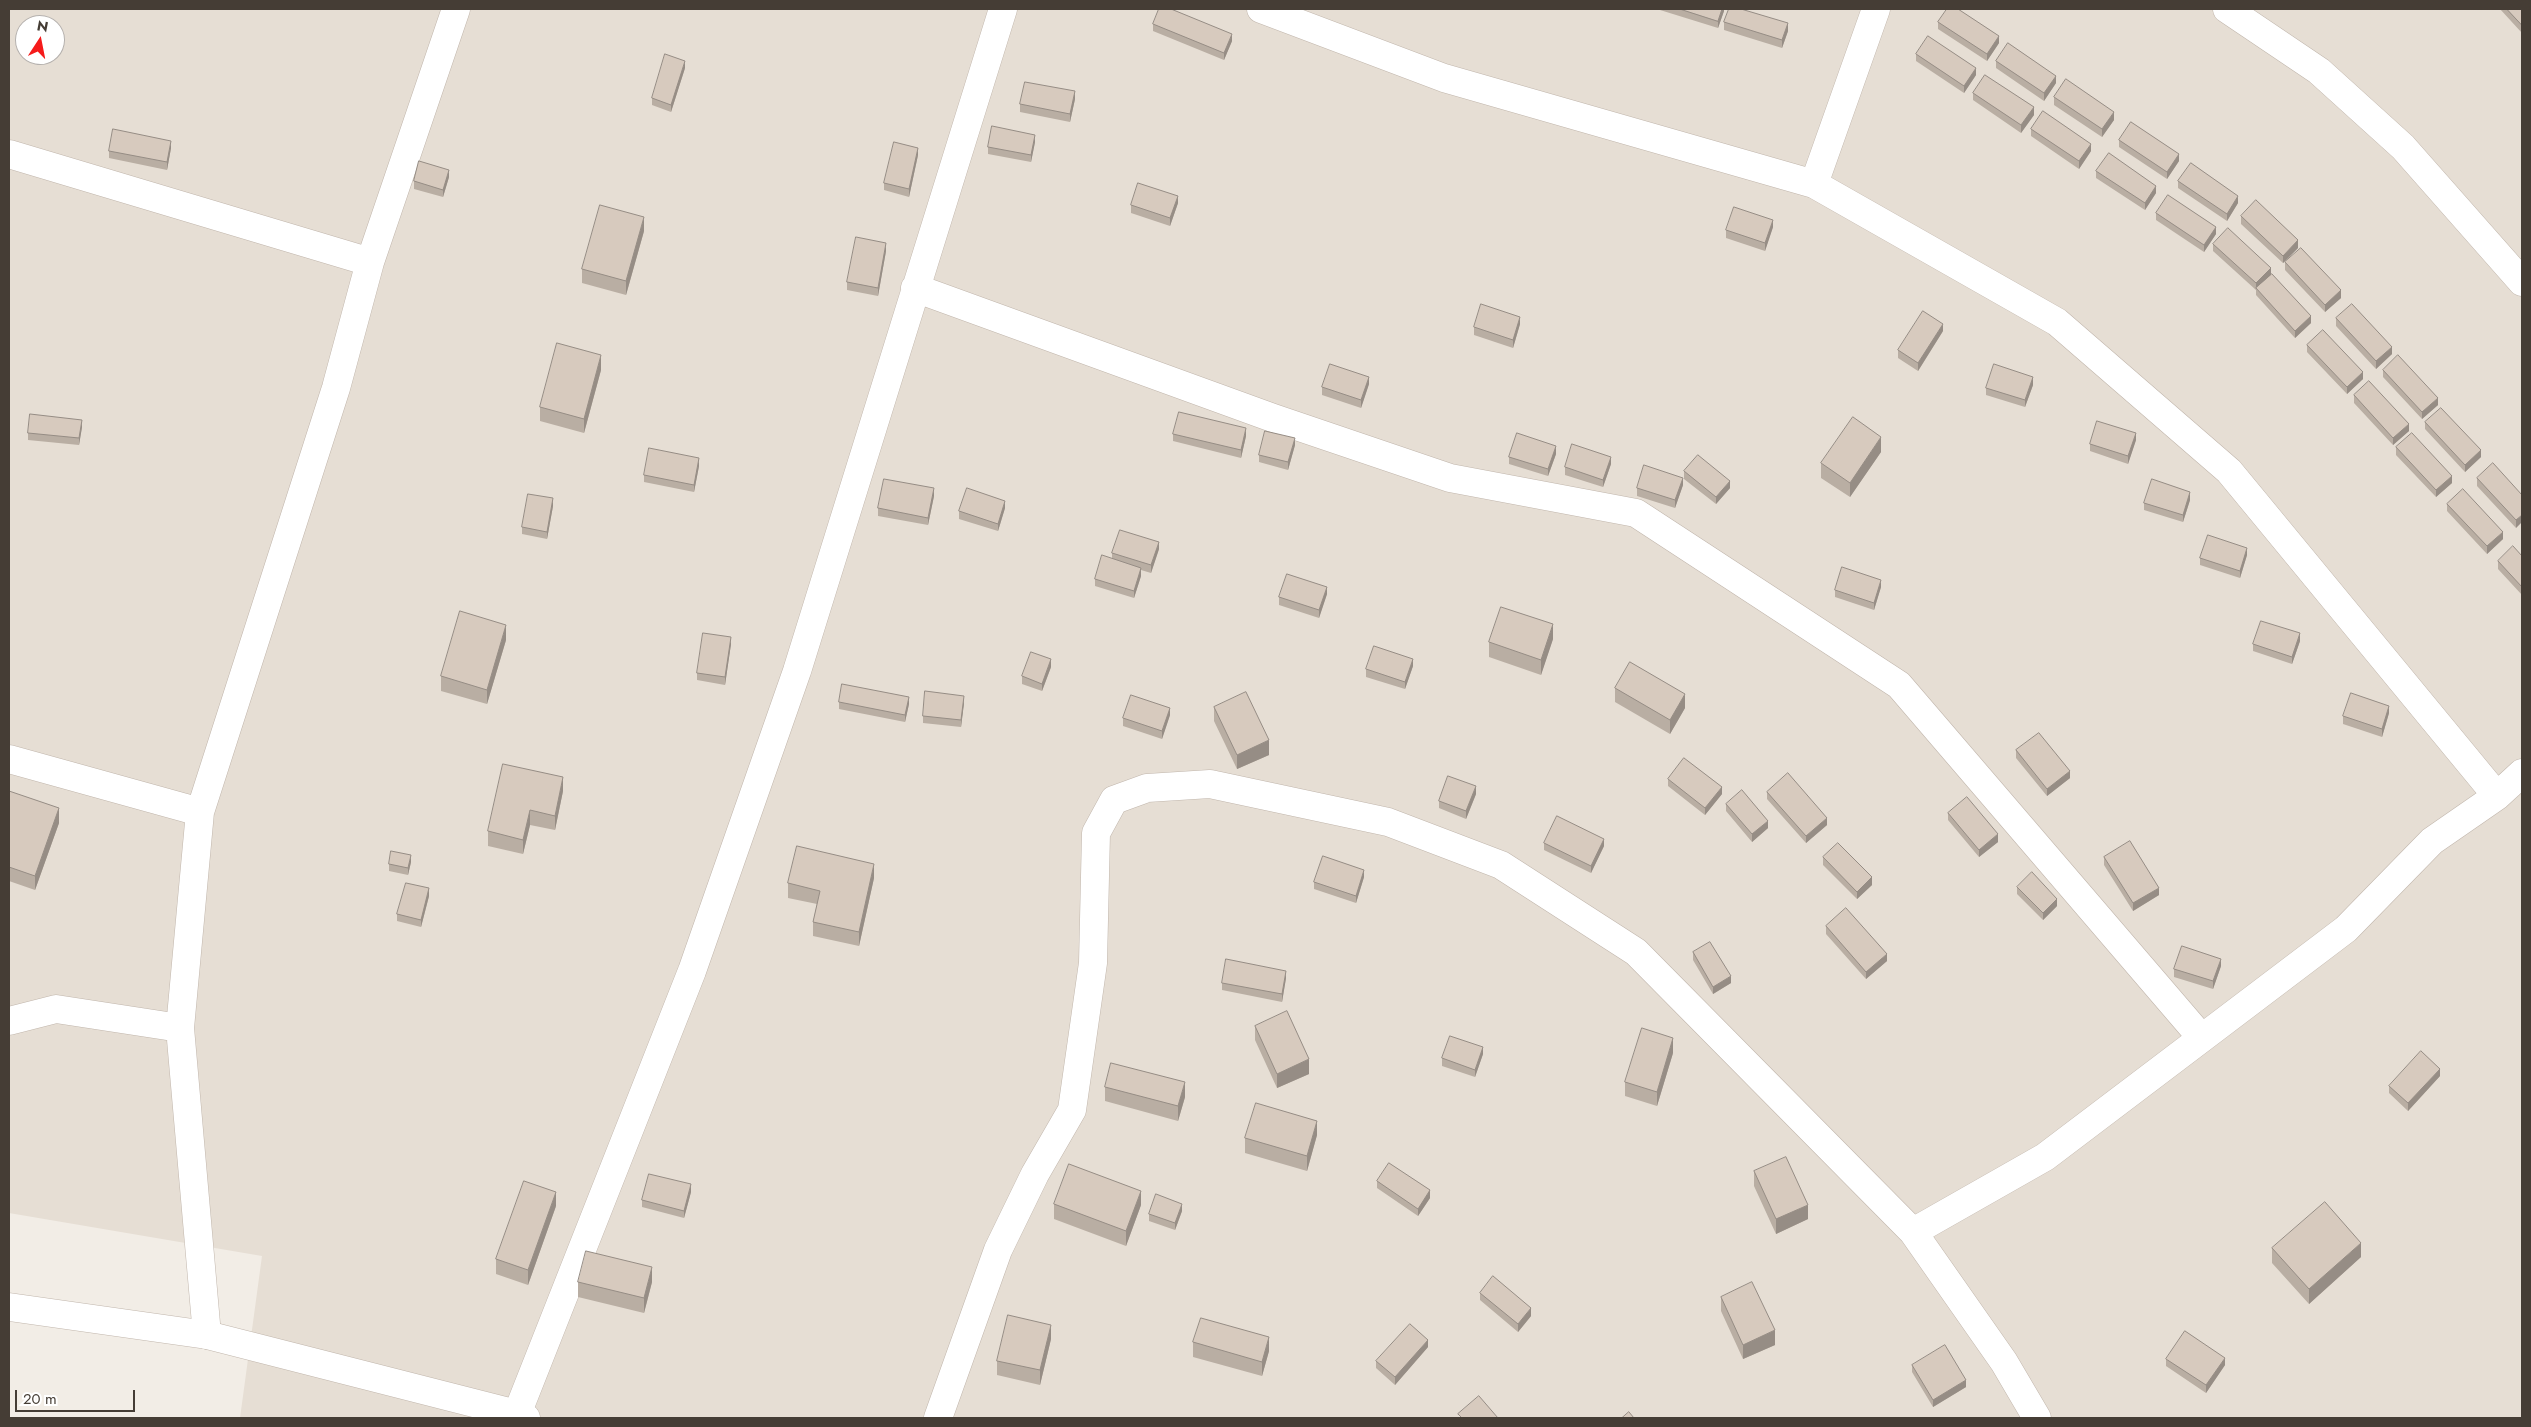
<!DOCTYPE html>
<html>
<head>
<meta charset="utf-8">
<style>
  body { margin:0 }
  #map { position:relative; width:2531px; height:1427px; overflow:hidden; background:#f2ede6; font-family:Jost,sans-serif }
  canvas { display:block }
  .frame { position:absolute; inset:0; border:10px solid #453d35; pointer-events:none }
  .north { position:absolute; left:15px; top:15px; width:50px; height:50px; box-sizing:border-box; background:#fff; border:1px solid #b5b1ae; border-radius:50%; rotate:11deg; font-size:14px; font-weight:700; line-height:20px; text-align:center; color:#453d35 }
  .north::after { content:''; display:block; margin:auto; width:18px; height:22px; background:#f51b1b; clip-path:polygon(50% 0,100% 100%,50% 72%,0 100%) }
  .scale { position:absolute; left:15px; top:1390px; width:120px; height:22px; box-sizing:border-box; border:2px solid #453d35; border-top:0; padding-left:6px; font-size:15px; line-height:18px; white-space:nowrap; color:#453d35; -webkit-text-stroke:4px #fff; paint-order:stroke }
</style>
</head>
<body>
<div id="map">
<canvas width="2531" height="1427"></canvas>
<div class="frame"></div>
<div class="north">N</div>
<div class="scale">20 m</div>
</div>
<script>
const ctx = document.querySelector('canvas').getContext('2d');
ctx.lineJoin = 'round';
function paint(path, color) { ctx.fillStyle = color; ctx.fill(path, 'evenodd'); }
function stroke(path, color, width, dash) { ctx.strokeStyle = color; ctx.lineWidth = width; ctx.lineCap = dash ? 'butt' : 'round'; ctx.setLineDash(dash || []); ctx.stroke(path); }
paint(new Path2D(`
  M9,9H2522V1418H240L262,1256L9,1213ZM25,25H55V55H25Z`), '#e6ded4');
const minor = new Path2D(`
  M1261,9L1444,78L1814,184L2057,322L2229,471L2497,796
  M2227,9L2319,71L2403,147L2522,282
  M9,154L370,262
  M1814,184L1876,9
  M915,288L1273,418L1450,478L1636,513L1899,685L2201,1037
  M9,759L200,812
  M9,1021L56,1009L180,1028
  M1913,1232L2045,1157L2346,929L2432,841L2497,796L2522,773
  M207,1335L180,1028L200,812L336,388L370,262L456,9
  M517,1414L692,971L797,671L1003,9
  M938,1418L998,1250L1035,1174L1072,1110L1093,963L1096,833L1114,800L1147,788L1210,784L1388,822L1501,865L1636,952L1913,1232L2004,1362L2037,1418`);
const tertiary = new Path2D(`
  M9,1307L207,1335L517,1414L526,1418`);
stroke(minor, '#c1b6ac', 29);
stroke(tertiary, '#c1b6ac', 29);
stroke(minor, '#fff', 28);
stroke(tertiary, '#fff', 28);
paint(new Path2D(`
  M1660,9H1724V11L1718,28L1660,10Z
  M2500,9H2522V33Z
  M1724,22L1788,31L1782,48L1724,30Z
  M1938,22L1999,43L1987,61L1938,29Z
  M1153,24L1232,41L1224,60L1153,31Z
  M1916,54L1976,75L1964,93L1916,61Z
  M1996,61L2056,83L2044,101L1996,68Z
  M685,68L671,112L652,105V98Z
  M1973,93L2034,115L2021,133L1973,100Z
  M2054,97L2114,120L2102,137L2054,105Z
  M1075,99L1070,122L1020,112V104Z
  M2031,129L2091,151L2079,169L2031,136Z
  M2119,140L2179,161L2167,179L2119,147Z
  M1035,142L1031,162L988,154V147Z
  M171,148L167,170L109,158V151Z
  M918,155L909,197L884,190V183Z
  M2096,171L2156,193L2145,210L2096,178Z
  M449,177L443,197L414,189V181Z
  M2178,181L2238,203L2227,221L2178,188Z
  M1178,203L1170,226L1131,213V205Z
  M2156,213L2216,234L2204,252L2156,220Z
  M2241,216L2298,248L2283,263L2241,224Z
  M1773,227L1765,251L1726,238V230Z
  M644,231L626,295L582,283V269Z
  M2213,244L2271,274L2311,323L2295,338L2256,295V290L2213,251Z
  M886,251L878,296L847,290V282Z
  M2285,262L2341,298L2325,312L2285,270Z
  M2336,318L2392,354L2376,369L2336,326Z
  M1520,324L1513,348L1474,335V327Z
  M1943,331L1918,371L1898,358V350Z
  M2307,345L2363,379L2347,394L2307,352Z
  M601,370L584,433L540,421V407Z
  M2383,370L2438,405L2422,419L2383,377Z
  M1369,384L1361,408L1322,395V387Z
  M2033,385L2025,407L1986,395V388Z
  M2354,395L2409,431L2393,445L2354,403Z
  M2425,422L2481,457L2465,472L2425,429Z
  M82,427L79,445L28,440V433Z
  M1173,434L1246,436L1241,458L1173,441Z
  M2136,440L2128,464L2090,451V444Z
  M1295,445L1288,470L1259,462V455Z
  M2396,447L2452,483L2436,497L2396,455Z
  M1881,452L1850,497L1821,478V463Z
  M1556,454L1548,476L1509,464V457Z
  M1611,464L1603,487L1565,475V467Z
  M699,466L694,492L644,482V475Z
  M1684,471L1730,488L1716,504L1684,479Z
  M2477,478L2522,495L2516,528L2477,486Z
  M1683,485L1675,508L1637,496V488Z
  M934,496L928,525L878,516V508Z
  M2190,500L2183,522L2144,510V503Z
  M2447,504L2503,539L2487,554L2447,511Z
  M553,506L547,539L522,534V527Z
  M1005,508L998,531L959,519V511Z
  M1159,549L1151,573L1141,570V576L1134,598L1095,586V579L1112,559V553Z
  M2247,555L2240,578L2200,565V558Z
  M2522,556V595L2498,569V561Z
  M1881,587L1874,610L1835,597V590Z
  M1327,594L1319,618L1279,605V597Z
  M1553,639L1541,675L1489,657V642Z
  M506,640L487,704L441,691V676Z
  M2300,641L2292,664L2253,651V644Z
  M731,644L725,685L697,680V673Z
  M1413,666L1405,689L1366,677V669Z
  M1051,667L1042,691L1022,684V676Z
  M1615,688L1685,708L1670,734L1615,702Z
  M839,702L909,704L905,722L839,709Z
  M964,703L961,727L923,723V716Z
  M1214,707L1269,755L1237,769L1214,721Z
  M2389,713L2382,737L2343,724V716Z
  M1170,715L1162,739L1123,726V718Z
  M2016,750L2070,778L2047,796L2016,758Z
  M1668,779L1722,794L1705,815L1668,786Z
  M9,791L59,823L35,890L9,881Z
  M563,791L555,830L530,825L523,854L488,846V831Z
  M1767,792L1827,825L1806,843L1767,799Z
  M1476,794L1466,819L1439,808V801Z
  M1726,804L1768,828L1752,842L1726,811Z
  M1948,813L1998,842L1979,857L1948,820Z
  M1544,843L1604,846L1591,873L1544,850Z
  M1823,857L1872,885L1857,899L1823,865Z
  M2104,857L2159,895L2133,911L2104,865Z
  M411,862L408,875L389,871V864Z
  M1364,877L1356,903L1314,889V882Z
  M874,878L859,946L813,936V922L817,904L788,898V883Z
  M2017,887L2057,906L2043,920L2017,894Z
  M429,896L421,927L397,921V914Z
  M1826,926L1887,961L1866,979L1826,934Z
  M1693,952L1731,983L1713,994L1693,960Z
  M2221,966L2213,989L2174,977V969Z
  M1286,978L1282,1002L1222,990V983Z
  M1255,1026L1309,1074L1277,1088L1255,1040Z
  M1673,1053L1657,1106L1625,1096V1082Z
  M1483,1054L1475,1077L1442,1066V1058Z
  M2440,1076L2408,1111L2389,1093V1086Z
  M1105,1087L1185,1097L1178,1121L1105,1101Z
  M1317,1135L1307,1171L1245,1153V1138Z
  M1754,1171L1808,1219L1776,1234L1754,1186Z
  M1377,1181L1430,1198L1418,1216L1377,1188Z
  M691,1192L684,1218L642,1207V1200Z
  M1054,1204L1141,1205L1126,1246L1054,1219Z
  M556,1206L528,1285L496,1274V1259Z
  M1182,1211L1175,1230L1149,1221V1214Z
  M2272,1248L2361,1257L2309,1304L2272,1263Z
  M578,1282H652L644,1313L578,1297Z
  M1480,1293L1531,1316L1518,1332L1480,1300Z
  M1721,1297L1775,1345L1743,1359L1721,1311Z
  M1051,1339L1040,1385L997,1375V1361Z
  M1193,1342L1269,1351L1262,1376L1193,1357Z
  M1428,1347L1395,1385L1376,1368V1361Z
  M2166,1359L2225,1365L2206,1393L2166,1366Z
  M1912,1365L1966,1387L1933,1407L1912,1372Z`), '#b9aea3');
paint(new Path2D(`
  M1722,9H1724V11L1718,28V21Z
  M1788,23V31L1782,48V40Z
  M1232,34V41L1224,60V53Z
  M1999,36V43L1987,61V54Z
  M685,61V68L671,112V105Z
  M1976,68V75L1964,93V86Z
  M2056,76V83L2044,101V93Z
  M1075,91V99L1070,122V114Z
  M2034,107V115L2021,133V125Z
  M2114,112V120L2102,137V129Z
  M1035,135V142L1031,162V155Z
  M171,141V148L167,170V162Z
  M2091,144V151L2079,169V161Z
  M918,148V155L909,197V189Z
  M2179,154V161L2167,179V172Z
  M449,170V177L443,197V190Z
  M2156,186V193L2145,210V203Z
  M1178,196V203L1170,226V218Z
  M2238,196V203L2227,221V214Z
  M644,217V231L626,295V281Z
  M1773,220V227L1765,251V243Z
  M2216,227V234L2204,252V245Z
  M2298,240V248L2283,263V256Z
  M886,243V251L878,296V288Z
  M2271,268V275L2256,288V291V283Z
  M2341,290V298L2325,312V305Z
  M2311,316V323L2295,338V331Z
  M1520,317V324L1513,348V340Z
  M1943,324V331L1918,371V363Z
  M2392,347V354L2376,369V361Z
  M601,355V370L584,433V419Z
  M2363,372V379L2347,394V387Z
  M1369,377V384L1361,408V400Z
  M2033,377V385L2025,407V400Z
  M2438,398V405L2422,419V412Z
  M82,420V427L79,445V438Z
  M2409,424V431L2393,445V438Z
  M1246,428V436L1241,458V450Z
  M2136,433V440L2128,464V456Z
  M1881,437V452L1850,497V483Z
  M1295,438V445L1288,470V462Z
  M1556,446V454L1548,476V469Z
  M2481,450V457L2465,472V465Z
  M1611,457V464L1603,487V480Z
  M699,458V466L694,492V485Z
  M2452,476V483L2436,497V490Z
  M1683,478V485L1675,508V500Z
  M1730,481V488L1716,504V497Z
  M934,488V496L928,525V518Z
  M2190,492V500L2183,522V515Z
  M553,498V506L547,539V532Z
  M1005,501V508L998,531V524Z
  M2522,515V522L2516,528V520Z
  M2503,532V539L2487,554V546Z
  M1159,542V549L1151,573V565Z
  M2247,548V555L2240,578V571Z
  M1141,568V576L1134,598V591Z
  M1881,580V587L1874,610V603Z
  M1327,587V594L1319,618V610Z
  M1553,624V639L1541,675V660Z
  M506,625V640L487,704V690Z
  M2300,633V641L2292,664V657Z
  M731,637V644L725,685V677Z
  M1051,659V667L1042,691V684Z
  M1413,659V666L1405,689V682Z
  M1685,694V708L1670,734V720Z
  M964,696V703L961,727V720Z
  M909,697V704L905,722V715Z
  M2389,706V713L2382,737V729Z
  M1170,708V715L1162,739V731Z
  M1269,740V755L1237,769V755Z
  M2070,771V778L2047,796V789Z
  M563,777V791L555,830V816Z
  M1476,786V794L1466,819V811Z
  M1722,787V794L1705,815V808Z
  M59,808V823L35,890V876Z
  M530,810V825L523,854V840Z
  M1827,818V825L1806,843V836Z
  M1768,821V828L1752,842V834Z
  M1998,834V842L1979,857V850Z
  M1604,839V846L1591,873V866Z
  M411,855V862L408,875V868Z
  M874,864V878L859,946V932Z
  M1364,870V877L1356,903V896Z
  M1872,877V885L1857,899V892Z
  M429,888V896L421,927V920Z
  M2159,888V895L2133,911V903Z
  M2057,899V906L2043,920V913Z
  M1887,954V961L1866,979V972Z
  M2221,959V966L2213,989V981Z
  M1286,971V978L1282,1002V994Z
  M1731,976V983L1713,994V987Z
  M1673,1038V1053L1657,1106V1092Z
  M1483,1047V1054L1475,1077V1070Z
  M1309,1059V1074L1277,1088V1074Z
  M2440,1069V1076L2408,1111V1103Z
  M1185,1082V1097L1178,1121V1106Z
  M1317,1121V1135L1307,1171V1156Z
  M691,1184V1192L684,1218V1211Z
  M1430,1190V1198L1418,1216V1209Z
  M1141,1191V1205L1126,1246V1231Z
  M556,1192V1206L528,1285V1270Z
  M1182,1204V1211L1175,1230V1223Z
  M1808,1205V1219L1776,1234V1219Z
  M2361,1243V1257L2309,1304V1289Z
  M652,1267V1282L644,1313V1298Z
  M1531,1308V1316L1518,1332V1324Z
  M1051,1325V1339L1040,1385V1370Z
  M1775,1330V1345L1743,1359V1345Z
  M1269,1337V1351L1262,1376V1362Z
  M1428,1340V1347L1395,1385V1377Z
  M2225,1358V1365L2206,1393V1385Z
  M1966,1380V1387L1933,1407V1400Z`), '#968d85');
const building = new Path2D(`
  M1159,9H1171L1232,34L1224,53L1153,24Z
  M1680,9H1722L1718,21Z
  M1729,9H1741L1788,23L1782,40L1724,22Z
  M1947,9H1958L1999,36L1987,54L1938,22Z
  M2507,9H2522V25Z
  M1928,36L1976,68L1964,86L1916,54Z
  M2008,43L2056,76L2044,93L1996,61Z
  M665,54L685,61L671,105L652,98Z
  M1985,75L2034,107L2021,125L1973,93Z
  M2066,79L2114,112L2102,129L2054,97Z
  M1025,82L1075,91L1070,114L1020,104Z
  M2043,111L2091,144L2079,161L2031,129Z
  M2131,122L2179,154L2167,172L2119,140Z
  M992,126L1035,135L1031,155L988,147Z
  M113,129L171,141L167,162L109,151Z
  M894,142L918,148L909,189L884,183Z
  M2109,153L2156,186L2145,203L2096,171Z
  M419,161L449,170L443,190L414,181Z
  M2191,163L2238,196L2227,214L2178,181Z
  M1138,183L1178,196L1170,218L1131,205Z
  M2168,195L2216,227L2204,245L2156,213Z
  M2256,200L2298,240L2283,256L2241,216Z
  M600,205L644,217L626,281L582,269Z
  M1734,207L1773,220L1765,243L1726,230Z
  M2228,228L2271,268L2256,283L2213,244Z
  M856,237L886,243L878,288L847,282Z
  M2301,248L2341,290L2325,305L2285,262Z
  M2272,274L2311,316L2295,331L2256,288Z
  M1481,304L1520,317L1513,340L1474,327Z
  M2352,304L2392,347L2376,361L2336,318Z
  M1923,311L1943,324L1918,363L1898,350Z
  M2323,330L2363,372L2347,387L2307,345Z
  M557,343L601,355L584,419L540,407Z
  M2398,355L2438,398L2422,412L2383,370Z
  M1330,364L1369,377L1361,400L1322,387Z
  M1994,364L2033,377L2025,400L1986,388Z
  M2369,381L2409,424L2393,438L2354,395Z
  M2441,408L2481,450L2465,465L2425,422Z
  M1179,412L1246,428L1241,450L1173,434Z
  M30,414L82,420L79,438L28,433Z
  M1853,417L1881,437L1850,483L1821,463Z
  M2097,421L2136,433L2128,456L2090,444Z
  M1265,431L1295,438L1288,462L1259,455Z
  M1517,433L1556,446L1548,469L1509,457Z
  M2412,433L2452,476L2436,490L2396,447Z
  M1572,444L1611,457L1603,480L1565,467Z
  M649,448L699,458L694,485L644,475Z
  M1698,455L1730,481L1716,497L1684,471Z
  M2493,463L2522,495V515L2516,520L2477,478Z
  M1644,465L1683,478L1675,500L1637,488Z
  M884,479L934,488L928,518L878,508Z
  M2152,479L2190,492L2183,515L2144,503Z
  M967,488L1005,501L998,524L959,511Z
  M2463,489L2503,532L2487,546L2447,504Z
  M528,494L553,498L547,532L522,527Z
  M1120,530L1159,542L1151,565L1112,553Z
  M2208,535L2247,548L2240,571L2200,558Z
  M2513,546L2522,556V587L2498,561Z
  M1102,555L1141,568L1134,591L1095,579Z
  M1842,567L1881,580L1874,603L1835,590Z
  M1287,574L1327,587L1319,610L1279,597Z
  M1501,607L1553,624L1541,660L1489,642Z
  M460,611L506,625L487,690L441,676Z
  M2261,621L2300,633L2292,657L2253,644Z
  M703,633L731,637L725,677L697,673Z
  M1374,646L1413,659L1405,682L1366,669Z
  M1031,652L1051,659L1042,684L1022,676Z
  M1630,662L1685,694L1670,720L1615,688Z
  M842,684L909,697L905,715L839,702Z
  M925,691L964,696L961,720L923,716Z
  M1246,692L1269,740L1237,755L1214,707Z
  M2351,693L2389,706L2382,729L2343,716Z
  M1131,695L1170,708L1162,731L1123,718Z
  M2039,733L2070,771L2047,789L2016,750Z
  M1684,758L1722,787L1705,808L1668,779Z
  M503,764L563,777L555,816L530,810L523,840L488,831Z
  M1788,773L1827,818L1806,836L1767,792Z
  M1448,776L1476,786L1466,811L1439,801Z
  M1742,790L1768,821L1752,834L1726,804Z
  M9,791L59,808L35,876L9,867Z
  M1967,797L1998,834L1979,850L1948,813Z
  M1557,816L1604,839L1591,866L1544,843Z
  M2130,841L2159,888L2133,903L2104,857Z
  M1838,843L1872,877L1857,892L1823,857Z
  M797,846L874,864L859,932L813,922L820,891L788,883Z
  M391,851L411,855L408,868L389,864Z
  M1323,856L1364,870L1356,896L1314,882Z
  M2032,872L2057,899L2043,913L2017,887Z
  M406,883L429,888L421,920L397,914Z
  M1846,908L1887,954L1866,972L1826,926Z
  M1710,942L1731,976L1713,987L1693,952Z
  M2182,946L2221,959L2213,981L2174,969Z
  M1226,959L1286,971L1282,994L1222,983Z
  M1287,1011L1309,1059L1277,1074L1255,1026Z
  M1642,1028L1673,1038L1657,1092L1625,1082Z
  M1450,1036L1483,1047L1475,1070L1442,1058Z
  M2421,1051L2440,1069L2408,1103L2389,1086Z
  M1111,1063L1185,1082L1178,1106L1105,1087Z
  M1256,1103L1317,1121L1307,1156L1245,1138Z
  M1786,1157L1808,1205L1776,1219L1754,1171Z
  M1389,1163L1430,1190L1418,1209L1377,1181Z
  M1069,1164L1141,1191L1126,1231L1054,1204Z
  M649,1174L691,1184L684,1211L642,1200Z
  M524,1181L556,1192L528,1270L496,1259Z
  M1156,1194L1182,1204L1175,1223L1149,1214Z
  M2325,1202L2361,1243L2309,1289L2272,1248Z
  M586,1251L652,1267L644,1298L578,1282Z
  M1493,1276L1531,1308L1518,1324L1480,1293Z
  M1752,1282L1775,1330L1743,1345L1721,1297Z
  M1008,1315L1051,1325L1040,1370L997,1361Z
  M1201,1318L1269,1337L1262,1362L1193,1342Z
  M1410,1324L1428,1340L1395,1377L1376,1361Z
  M2185,1331L2225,1358L2206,1385L2166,1359Z
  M1945,1345L1966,1380L1933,1400L1912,1365Z
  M1479,1396L1498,1418H1462L1458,1414Z
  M1629,1412L1634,1418H1622Z`);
paint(building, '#d7cabe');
stroke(building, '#968d85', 1);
</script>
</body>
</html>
